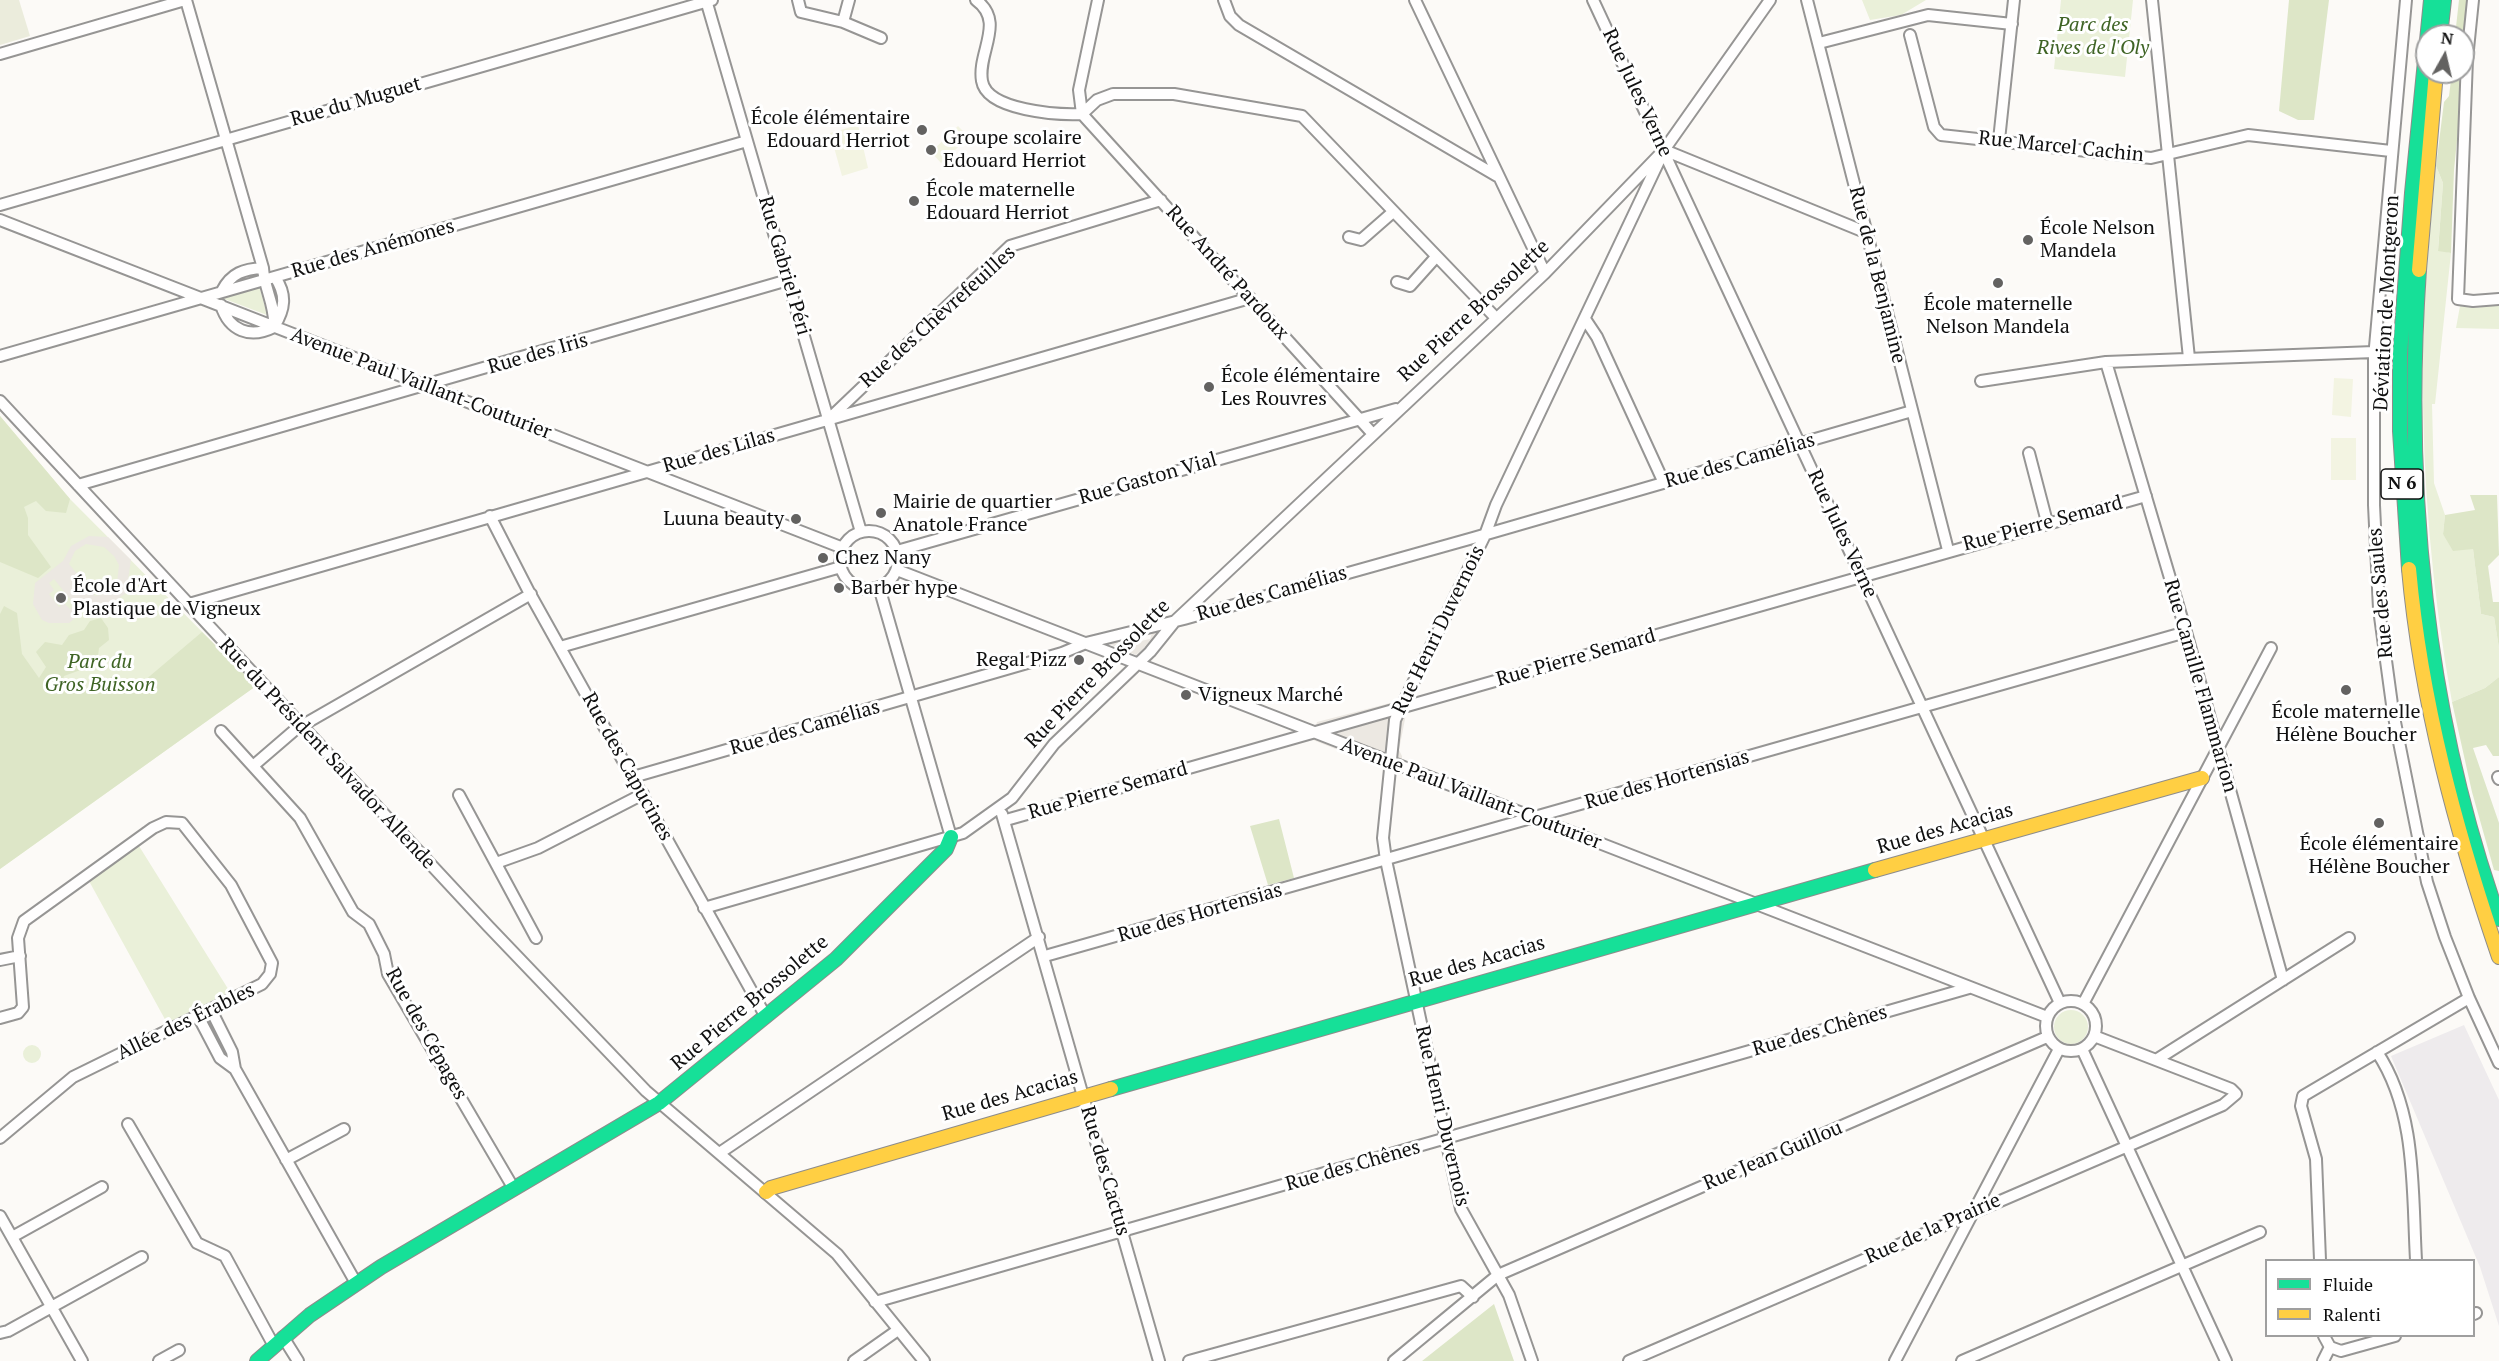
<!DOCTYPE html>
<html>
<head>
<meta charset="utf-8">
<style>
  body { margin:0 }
  #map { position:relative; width:2499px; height:1361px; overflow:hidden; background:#fcfaf7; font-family:"PT Serif",serif }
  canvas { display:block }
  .legend { position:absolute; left:2265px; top:1259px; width:210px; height:78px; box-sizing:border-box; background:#fff; border:2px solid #9f9f9f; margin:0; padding:8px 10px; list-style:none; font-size:18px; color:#101010 }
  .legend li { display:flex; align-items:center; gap:12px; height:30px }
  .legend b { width:30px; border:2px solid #9f9f9f }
  .north { position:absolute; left:2415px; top:24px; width:60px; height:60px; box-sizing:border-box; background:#fff; border:2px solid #9f9f9f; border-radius:50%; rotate:8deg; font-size:16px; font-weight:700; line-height:24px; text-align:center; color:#101010 }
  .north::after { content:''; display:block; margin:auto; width:21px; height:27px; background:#636261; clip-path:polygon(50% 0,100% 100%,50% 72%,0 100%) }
</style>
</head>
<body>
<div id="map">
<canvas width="2499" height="1361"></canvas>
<ul class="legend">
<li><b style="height:8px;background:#16e098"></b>Fluide</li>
<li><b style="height:8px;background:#ffcf43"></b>Ralenti</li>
</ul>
<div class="north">N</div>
</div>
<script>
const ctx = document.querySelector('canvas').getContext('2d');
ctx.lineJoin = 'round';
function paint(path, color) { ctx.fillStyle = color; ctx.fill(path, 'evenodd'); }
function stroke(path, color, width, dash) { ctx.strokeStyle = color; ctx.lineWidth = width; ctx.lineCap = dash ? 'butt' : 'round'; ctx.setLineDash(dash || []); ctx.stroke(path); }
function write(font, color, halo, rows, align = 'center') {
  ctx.font = font + ' "PT Serif",serif'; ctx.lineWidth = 6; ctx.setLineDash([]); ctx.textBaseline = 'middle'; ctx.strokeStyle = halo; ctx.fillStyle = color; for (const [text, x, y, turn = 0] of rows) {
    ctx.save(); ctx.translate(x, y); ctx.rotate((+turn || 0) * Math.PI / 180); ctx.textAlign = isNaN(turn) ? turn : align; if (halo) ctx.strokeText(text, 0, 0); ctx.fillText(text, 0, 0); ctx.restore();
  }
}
paint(new Path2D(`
  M2464,1025L2499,1100V1326L2480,1267L2391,1056Z`), '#eeebed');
paint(new Path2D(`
  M1862,0H1926L1901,15L1870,20Z
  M2061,0H2133L2125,77L2054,69Z
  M2436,166L2443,183L2438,250L2451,253L2435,404H2432L2434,483L2445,515L2443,534L2473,549L2481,614L2494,617L2499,648V677L2485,688L2452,702C2432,591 2422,479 2423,366C2423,299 2430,232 2436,166Z
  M256,287L260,289L267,315L222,298Z
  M2499,305V329L2456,328L2460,306L2474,308Z
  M0,416L70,499L256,686L0,869Z
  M139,846L230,992L167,1023L89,881Z
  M2054 1027a17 17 0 1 1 34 0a17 17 0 1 1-34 0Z
  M23 1054a9 9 0 1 1 18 0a9 9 0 1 1-18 0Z`), '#eaf0d9');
paint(new Path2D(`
  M2289,0H2329L2314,120H2298L2279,111Z
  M2459,0H2471L2454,170L2451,253L2438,251L2443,183L2436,166L2444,102L2449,96L2452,72H2463V36H2455Z
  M0,416L70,499L66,513L46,511L36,501L24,507L28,518V535L51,567L38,578L0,562Z
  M2470,495H2497L2499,555L2488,566L2493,602H2499V648L2494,617L2481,614L2473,549L2453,551L2443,534L2445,515L2475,510Z
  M4,606L17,613L22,654L39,678L46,667L36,652L45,642L62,645L69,635L84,630L90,621L101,618L108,628L109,640L99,648L97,664L64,676L61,686L88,691L115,675L131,692L202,632L256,686L0,869V614Z
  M2499,677V756H2493L2486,745L2473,748L2499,823V871L2494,870L2472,792L2452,702L2485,688Z
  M1279,819L1294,878L1268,885L1250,826Z
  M1494,1304L1514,1361H1422Z`), '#dde6c7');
paint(new Path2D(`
  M0,0H19L30,36L0,45Z`), '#ebecdc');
paint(new Path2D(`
  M858,125L868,168L842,176L830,133Z
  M958,126L969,137L941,163L931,152Z
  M2334,378L2353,379L2351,417L2332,415Z
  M2331,438H2356V480H2331Z`), '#f3f4e2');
paint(new Path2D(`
  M89,536L108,537L131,560L126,593L113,602L90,606L69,623H49L42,620L33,604L35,583L63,561L71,546ZM86,544L104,547L114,556L119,565L117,583L104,594L95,596L69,564L75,551ZM54,579L75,605L70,609L64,603L59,607L49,594L54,590L49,583Z
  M1158,628L1162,630L1159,636L1136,655L1109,644L1121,638V645L1150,639L1153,630Z
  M1394,702L1406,714L1399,750L1402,756L1401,775L1313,740L1317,722Z`), '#ece8e2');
const street = new Path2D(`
  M186,0L263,268C264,288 276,307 274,327
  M706,0L861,532
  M798,0L801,12L843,22L881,38
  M976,0C1006,22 977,52 982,81C987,111 1059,115 1082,114
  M1224,0L1230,16L1239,25L1497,176
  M1415,0L1545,273
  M1593,0L2060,1003
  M1807,0L1948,550
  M2152,0L2189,358
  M2406,0L2374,358V505L2379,609L2393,712L2427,882L2445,937L2469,998L2499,1063
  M2473,0L2467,59L2458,299L2473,301L2499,299
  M843,22L849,0
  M1910,35L1934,127L1941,135L2151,158L2248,135L2391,151
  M1819,43L1928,15L2012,24
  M0,54L185,0
  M1082,114L1097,100L1113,94H1174L1302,116L1496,318
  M1082,114L1372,433
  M1082,114L1079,90L1098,0
  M1999,140L2014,0
  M1664,150L1865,232
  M0,205L712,0
  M0,220L843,548
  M1349,237L1361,240L1393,212
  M1397,282L1410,286L1436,257
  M222,291C231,273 244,269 263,268
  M221,305C229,331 250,339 274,327C285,309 287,295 275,277
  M1585,319L1597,337L1664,483
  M0,356L747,141
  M1981,381L2106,362
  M0,401L489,927L646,1091L837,1254L924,1361
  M830,418L1010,246L1161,200
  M2029,453L2047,522
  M78,485L788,280
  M490,516L529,592L766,1017
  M840 560a29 29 0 1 1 58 0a29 29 0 1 1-58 0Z
  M897,551L1396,409
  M897,570L2047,1017
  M879,587L951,837
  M189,604L1250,298
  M560,647L841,567
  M221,731L300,818L353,912L369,924L384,954L388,974L514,1189
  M253,766L296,729L531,594
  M633,777L1062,653L1086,643L1184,619L1473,538L1912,411
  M2498,777L2499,779
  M459,795L536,938
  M1002,814L1159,1361
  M1006,820L2146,496
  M496,863L538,848L643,794
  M704,908L963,833L1012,798L1054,744L1150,652L1175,621L1545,273L1664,150L1770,0
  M1045,956L2186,632
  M0,960L20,956
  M2283,980L2186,632L2106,362L2374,352
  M2046 1026a25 25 0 1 1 50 0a25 25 0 1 1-50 0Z
  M2083,1004L2271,648
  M211,1010L232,1052L235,1069L356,1283
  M198,1016L220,1058L235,1069
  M0,1018L18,1013L23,1007L18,938L24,921L153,828L166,822L182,823L231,885L272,963L270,974L262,984L73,1077L0,1138
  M2082,1049L2226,1361
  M2377,1052C2417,1112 2412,1190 2416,1260
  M2156,1060L2349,938
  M128,1124L197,1243L225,1256L274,1346
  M721,1152L1039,937
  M286,1160L344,1129
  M0,1216L82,1361
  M12,1237L102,1187
  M2320,1260L2316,1159L2301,1106L2303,1096L2469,998
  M875,1302L1969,988
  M2474,1314L2476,1313
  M0,1333L8,1331L142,1257
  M2324,1336L2330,1347L2341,1351L2395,1336
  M283,1337L298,1361
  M159,1361L179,1350
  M854,1361L898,1330
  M1189,1361L1461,1286L1473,1297
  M1394,1361L1498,1275L2047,1037
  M1532,1361L1509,1295L1461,1209L1386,860L1383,838L1395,720L1485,535L1496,505L1659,161
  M1629,1361L2223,1105L2236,1094L2231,1089L2094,1036
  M1895,1361L2059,1049
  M1962,1361L2260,1232
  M2323,1361L2330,1347`);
const fast = new Path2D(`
  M2440,36L2444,0
  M2419,270C2404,488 2425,712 2499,919
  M2409,569L2400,431V354L2412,193L2431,0
  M1111,1089L1875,870
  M257,1361L310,1315L381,1267L659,1103L836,959L946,849L951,837`);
const slow = new Path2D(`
  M2419,270L2436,72
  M2409,569C2421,702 2456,831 2499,957
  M1875,870L2202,778
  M766,1192L771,1188L1111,1089`);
stroke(street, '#969594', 14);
stroke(fast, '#8d8c8b', 16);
stroke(slow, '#8d8c8b', 16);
stroke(street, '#fffefe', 10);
stroke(fast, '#16e098', 14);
stroke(slow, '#ffcf43', 14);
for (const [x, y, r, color] of [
  [922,130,6,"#636261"],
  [931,150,6,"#636261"],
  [914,201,6,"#636261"],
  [2028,240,6,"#636261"],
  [1998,283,6,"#636261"],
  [1209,387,6,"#636261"],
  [881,513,6,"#636261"],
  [796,519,6,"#636261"],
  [823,558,6,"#636261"],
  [839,588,6,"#636261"],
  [61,598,6,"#636261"],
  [1079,660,6,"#636261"],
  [2346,690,6,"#636261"],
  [1186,695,6,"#636261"],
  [2379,823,6,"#636261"]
]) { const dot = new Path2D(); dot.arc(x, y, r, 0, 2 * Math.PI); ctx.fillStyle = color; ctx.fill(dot); stroke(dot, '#fff', 2); }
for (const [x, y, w] of [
  [2402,484,42]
]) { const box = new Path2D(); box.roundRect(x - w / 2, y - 15, w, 30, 4.5); ctx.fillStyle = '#fff'; ctx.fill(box); stroke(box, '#101010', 1.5); }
write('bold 18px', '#101010', null, [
  ["N 6",2402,484]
]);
write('italic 20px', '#3f6425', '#fff', [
  ["Parc des",2093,25],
  ["Rives de l'Oly",2093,48],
  ["Parc du",100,662],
  ["Gros Buisson",100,685]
]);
write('20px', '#101010', '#fff', [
  ["Rue Jules Verne",1637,93,65],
  ["Rue du Muguet",356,102,-16],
  ["Rue Marcel Cachin",2061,147,6],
  ["Rue des Anémones",373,249,-16],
  ["Rue Gabriel Péri",784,266,74],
  ["Rue André Pardoux",1227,273,48],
  ["Rue de la Benjamine",1877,275,76],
  ["Déviation de Montgeron",2387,303,-87],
  ["Rue Pierre Brossolette",1474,311,-43],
  ["Rue des Chèvrefeuilles",938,317,-42],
  ["Rue des Iris",538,354,-16],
  ["Avenue Paul Vaillant-Couturier",421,384,21],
  ["Rue des Lilas",719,451,-16],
  ["Rue des Camélias",1740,461,-16],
  ["Rue Gaston Vial",1148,479,-16],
  ["Rue Pierre Semard",2043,524,-15],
  ["Rue Jules Verne",1842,534,65],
  ["Rue des Saules",2381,593,-95],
  ["Rue des Camélias",1272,594,-16],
  ["Rue Henri Duvernois",1439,630,-64],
  ["Rue Pierre Semard",1576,658,-16],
  ["Rue Pierre Brossolette",1098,674,-46],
  ["Rue Camille Flammarion",2200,686,74],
  ["Rue des Camélias",805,728,-16],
  ["Rue du Président Salvador Allende",327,754,47],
  ["Rue des Capucines",627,767,61],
  ["Rue des Hortensias",1667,780,-16],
  ["Rue Pierre Semard",1108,791,-16],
  ["Avenue Paul Vaillant-Couturier",1471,794,21],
  ["Rue des Acacias",1945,829,-16],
  ["Rue des Hortensias",1200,913,-16],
  ["Rue des Acacias",1477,962,-16],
  ["Rue Pierre Brossolette",750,1003,-40],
  ["Allée des Érables",186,1022,-26],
  ["Rue des Chênes",1820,1031,-16],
  ["Rue des Cépages",426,1034,61],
  ["Rue des Acacias",1010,1096,-16],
  ["Rue Henri Duvernois",1442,1116,77],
  ["Rue Jean Guillou",1773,1156,-23],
  ["Rue des Chênes",1353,1166,-16],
  ["Rue des Cactus",1105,1171,74],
  ["Rue de la Prairie",1933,1229,-24]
]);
write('20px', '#101010', '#fff', [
  ["École élémentaire",910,118,"right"],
  ["Edouard Herriot",910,141,"right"],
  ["Groupe scolaire",943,138],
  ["Edouard Herriot",943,161],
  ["École maternelle",926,190],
  ["Edouard Herriot",926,213],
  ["École Nelson",2040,228],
  ["Mandela",2040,251],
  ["École maternelle",1998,304,"center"],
  ["Nelson Mandela",1998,327,"center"],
  ["École élémentaire",1221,376],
  ["Les Rouvres",1221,399],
  ["Mairie de quartier",893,502],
  ["Anatole France",893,525],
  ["Luuna beauty",784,519,"right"],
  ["Chez Nany",835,558],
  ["École d'Art",73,586],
  ["Plastique de Vigneux",73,609],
  ["Barber hype",851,588],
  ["Regal Pizz",1067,660,"right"],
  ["Vigneux Marché",1198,695],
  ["École maternelle",2346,712,"center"],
  ["Hélène Boucher",2346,735,"center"],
  ["École élémentaire",2379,844,"center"],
  ["Hélène Boucher",2379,867,"center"]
], 'left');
</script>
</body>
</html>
